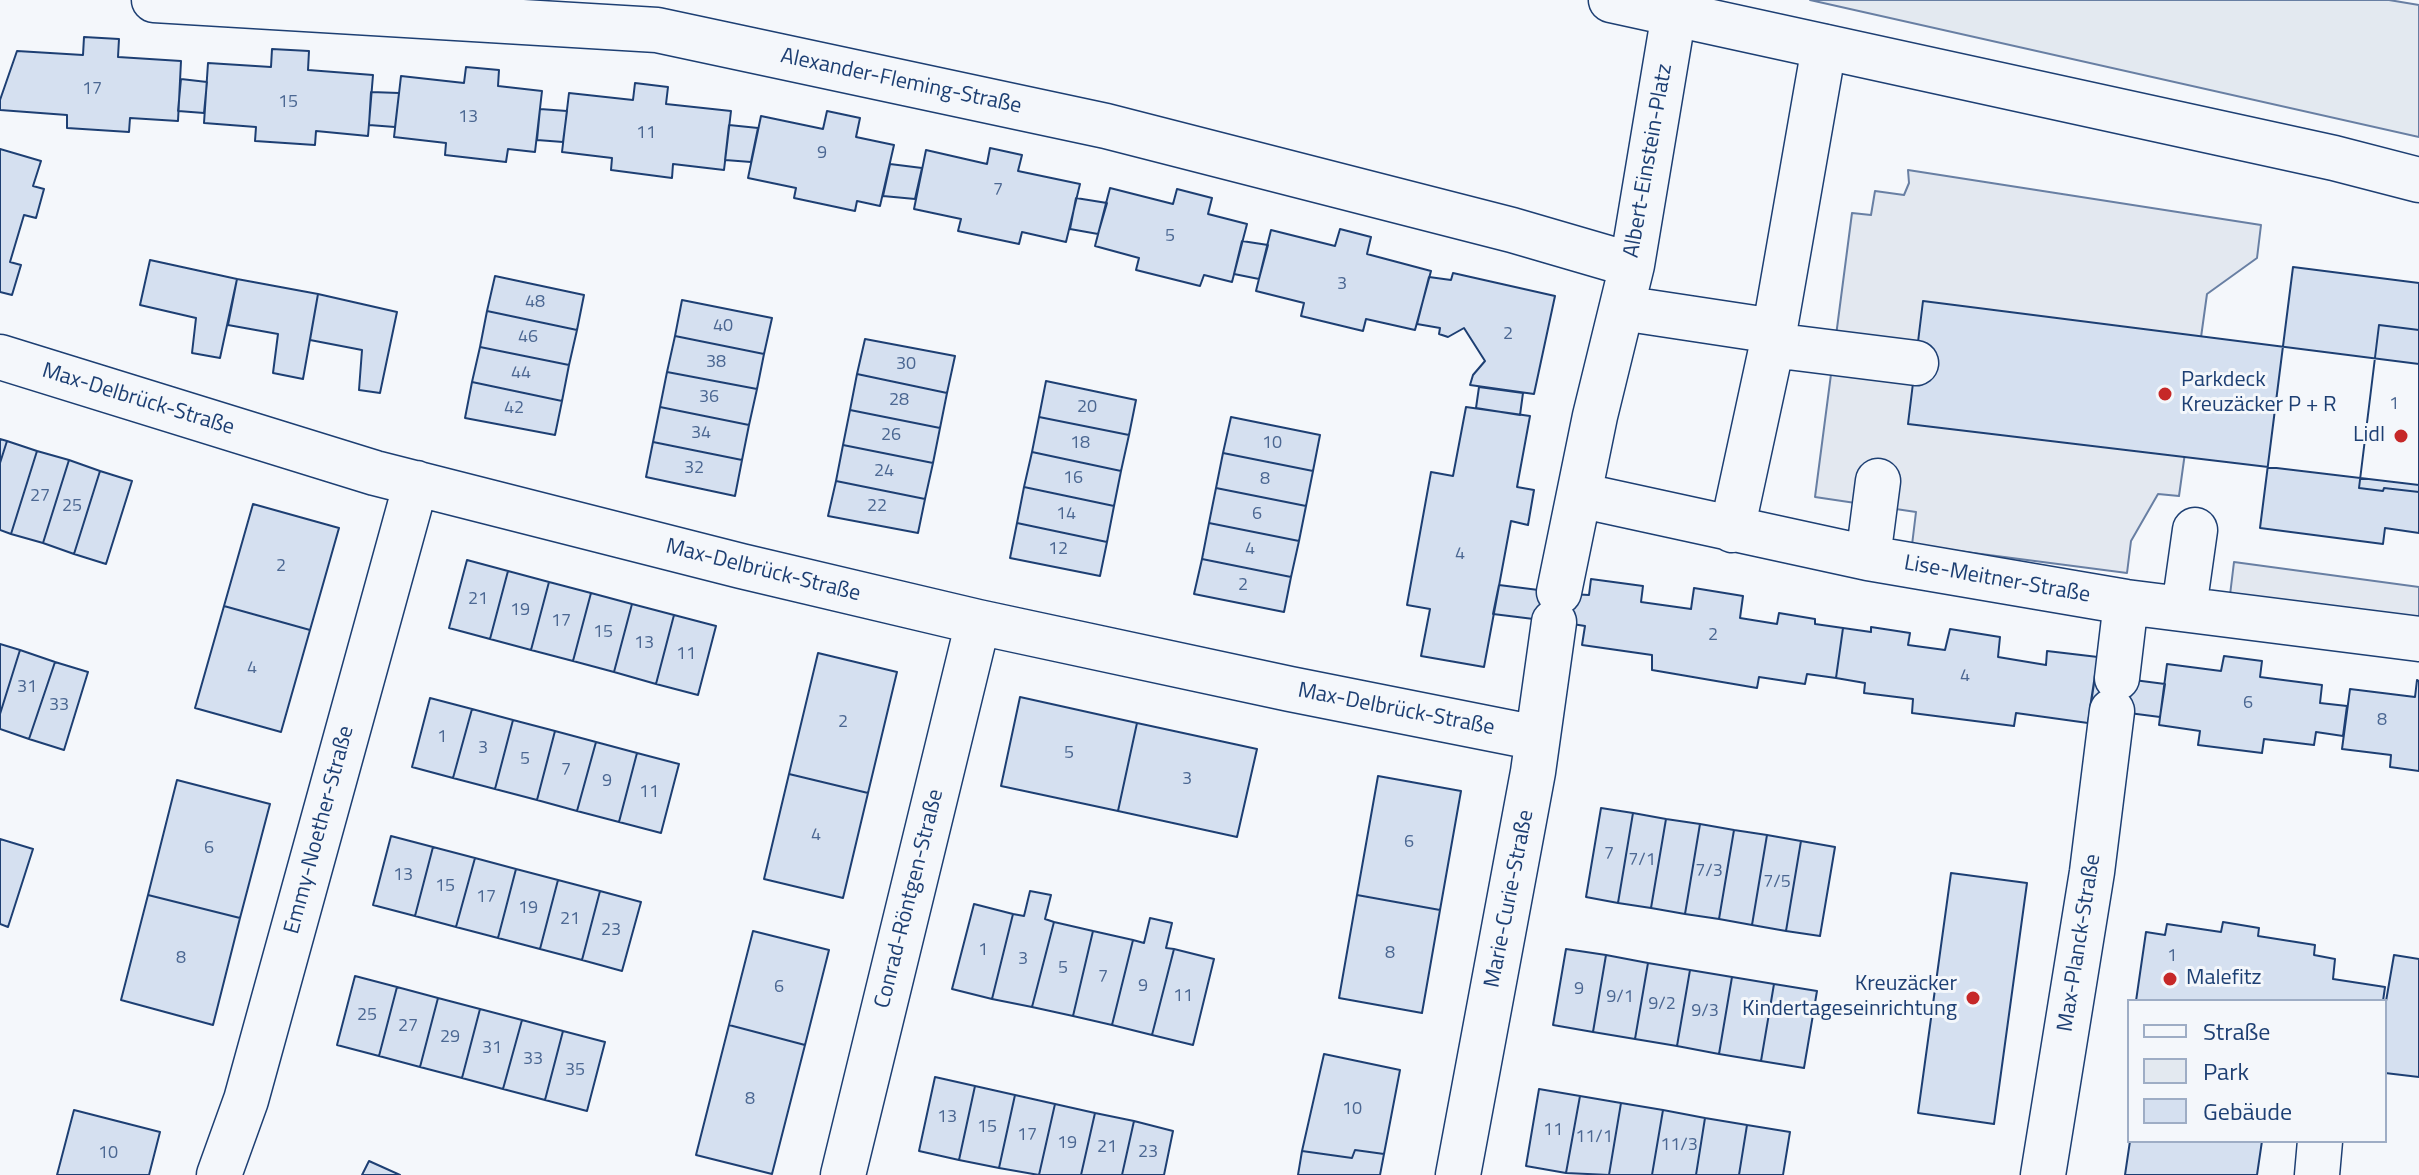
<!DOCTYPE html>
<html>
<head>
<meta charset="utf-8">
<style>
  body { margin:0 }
  #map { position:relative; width:2419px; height:1175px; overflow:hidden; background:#f4f7fb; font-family:"Titillium Web",sans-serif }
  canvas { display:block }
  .legend { position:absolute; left:2127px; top:999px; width:260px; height:144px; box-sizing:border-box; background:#f4f7fb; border:2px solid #9eadc5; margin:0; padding:10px 14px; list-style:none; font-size:24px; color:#1d3f73 }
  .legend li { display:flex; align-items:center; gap:16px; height:40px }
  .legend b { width:40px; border:2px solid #9eadc5 }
</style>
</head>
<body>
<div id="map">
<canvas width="2419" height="1175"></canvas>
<ul class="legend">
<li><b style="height:10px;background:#f4f7fb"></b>Straße</li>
<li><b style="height:22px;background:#e3e9f0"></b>Park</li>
<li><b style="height:22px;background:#d5e0f0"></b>Gebäude</li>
</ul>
</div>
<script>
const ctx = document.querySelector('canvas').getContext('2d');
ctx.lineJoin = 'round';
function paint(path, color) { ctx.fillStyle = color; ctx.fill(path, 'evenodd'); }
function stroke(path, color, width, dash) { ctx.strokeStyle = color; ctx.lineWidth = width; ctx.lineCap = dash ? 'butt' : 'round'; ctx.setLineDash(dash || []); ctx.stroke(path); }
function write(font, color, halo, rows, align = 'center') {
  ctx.font = font + ' "Titillium Web",sans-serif'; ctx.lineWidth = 6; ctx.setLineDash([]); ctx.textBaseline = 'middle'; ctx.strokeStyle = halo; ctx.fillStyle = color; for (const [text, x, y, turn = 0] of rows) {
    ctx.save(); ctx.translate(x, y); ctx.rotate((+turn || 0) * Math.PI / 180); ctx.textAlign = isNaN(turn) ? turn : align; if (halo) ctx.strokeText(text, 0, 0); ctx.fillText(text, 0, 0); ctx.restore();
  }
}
const green = new Path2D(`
  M1810,0H2389L2419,5V137Z`);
paint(green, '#e3e9f0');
stroke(green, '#687fa3', 2);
const parking = new Path2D(`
  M1908,170L2261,225L2257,258L2207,294L2179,496L2158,494L2131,541L2127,573L1912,545L1916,512L1815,497L1852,213L1871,215L1875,191L1904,195L1909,183Z
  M2234,562L2419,587V621L2230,595Z`);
paint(parking, '#e3e8f0');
stroke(parking, '#687fa3', 2);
const building = new Path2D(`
  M84,37L119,39L118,57L181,61L178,121L130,118L129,132L67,128V115L0,110V100L17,51L83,55Z
  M272,49L309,51L308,70L373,75L368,136L316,131L315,145L255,141L256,127L204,123L208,63L271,67Z
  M466,67L499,70L498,86L542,91L535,152L508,149L506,162L445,155L446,143L394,137L401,76L464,83Z
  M181,79L207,82L204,113L178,111Z
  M635,83L668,87L666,104L731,111L724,170L673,164L672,178L611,170L612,158L562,152L569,93L633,100Z
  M371,92L399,93L395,127L369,125Z
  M540,109L567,111L563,142L537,140Z
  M827,111L860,118L856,137L894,145L880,206L857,201L855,211L794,198L796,188L748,178L761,116L823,129Z
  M729,125L758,128L751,162L725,160Z
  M990,148L1022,155L1018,171L1080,184L1066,242L1022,232L1019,244L958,231L961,219L914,209L926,150L987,164Z
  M0,149L41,161L33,186L44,189L36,218L24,215L10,262L21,265L12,295L0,292Z
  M890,164L922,168L915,199L883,196Z
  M1110,188L1173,204L1177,189L1212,198L1208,214L1247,224L1232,282L1204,275L1200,286L1136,270L1139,258L1095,246Z
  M1076,198L1107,203L1098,234L1070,229Z
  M1340,229L1371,237L1367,254L1431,271L1415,330L1366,319L1363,331L1301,316L1304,303L1256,291L1271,230L1335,246Z
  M1242,241L1268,245L1259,279L1234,274Z
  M150,260L237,279L220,358L192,353L196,318L140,305Z
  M2293,267L2419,283V330L2379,325L2359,488L2383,491L2384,488L2419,492V533L2385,528L2383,544L2260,528Z
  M1453,273L1555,296L1534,394L1470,385L1473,375L1485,361L1464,328L1448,337L1439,334L1440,328L1417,324L1429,277L1451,280Z
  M495,276L584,295L577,330L487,311Z
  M237,279L318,294L303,379L273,373L278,334L228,325Z
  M318,294L397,312L380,393L359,390L362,350L310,340Z
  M682,300L772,318L764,354L675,336Z
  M1923,301L2419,364V485L1908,424Z
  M487,311L577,330L569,365L480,347Z
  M2379,325L2419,330V492L2384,488L2383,491L2359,488Z
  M675,336L764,354L757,389L667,372Z
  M865,339L955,356L947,393L857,374Z
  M480,347L569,365L562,401L472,382Z
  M667,372L757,389L749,425L660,407Z
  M857,374L947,393L940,428L850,410Z
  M1046,381L1136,400L1129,435L1039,417Z
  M472,382L562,401L555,435L465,418Z
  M1479,387L1523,393L1520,415L1476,408Z
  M660,407L749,425L742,460L653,442Z
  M1466,407L1530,416L1517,487L1534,490L1528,525L1511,521L1484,667L1421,656L1430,609L1407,605L1431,472L1453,476Z
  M850,410L940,428L933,463L843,445Z
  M1039,417L1129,435L1121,471L1032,452Z
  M1231,417L1320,435L1313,471L1223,453Z
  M0,439L7,441L0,463Z
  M7,441L37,451L11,534L0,530V463Z
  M653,442L742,460L735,496L646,477Z
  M843,445L933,463L925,499L836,481Z
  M37,451L69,460L43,543L11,534Z
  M1032,452L1121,471L1114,506L1024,487Z
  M1223,453L1313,471L1306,506L1216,488Z
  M69,460L100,471L74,554L43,543Z
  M100,471L132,481L106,564L74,554Z
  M836,481L925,499L918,533L828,516Z
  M1024,487L1114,506L1107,542L1017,523Z
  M1216,488L1306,506L1299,541L1209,523Z
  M253,504L339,528L310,630L224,606Z
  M1017,523L1107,542L1100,576L1010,558Z
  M1209,523L1299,541L1291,577L1202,559Z
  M1202,559L1291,577L1284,612L1194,594Z
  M467,560L508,571L490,639L449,628Z
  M508,571L549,582L531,650L490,639Z
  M1591,579L1643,586L1641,602L1691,609L1694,588L1743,596L1740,618L1777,624L1779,613L1815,619V624L1843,628L1836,678L1807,674L1805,684L1759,677L1757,688L1652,670V655L1582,645L1585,626L1566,623L1570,594L1589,595Z
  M549,582L591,593L573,661L531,650Z
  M1499,585L1570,594L1566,623L1493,614Z
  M591,593L632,604L614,672L573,661Z
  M632,604L674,615L656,684L614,672Z
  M224,606L310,630L281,732L195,708Z
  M674,615L716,626L698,695L656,684Z
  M1871,627L1910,633L1908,645L1945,650L1950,629L2000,637L1998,657L2046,665L2047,651L2098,657L2088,723L2016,713L2014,726L1912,713L1913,699L1864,693L1865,683L1836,678L1843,628L1871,632Z
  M0,644L20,650L0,714Z
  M20,650L55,662L29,739L0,729V714Z
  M818,653L897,672L868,793L789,774Z
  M2224,656L2262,661L2260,677L2322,685L2320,703L2347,706L2343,736L2316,732L2314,745L2264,739L2262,753L2198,745L2200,731L2159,725L2167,664L2221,671Z
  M55,662L88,672L64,750L29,739Z
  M2095,675L2165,684L2160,717L2090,708Z
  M2417,680L2419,681V771L2390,767L2391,755L2342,749L2350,689L2415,697Z
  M1020,697L1137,723L1118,811L1001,786Z
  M430,698L472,709L453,778L412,767Z
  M472,709L513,720L495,789L453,778Z
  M513,720L555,731L537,800L495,789Z
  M1137,723L1257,749L1237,837L1118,811Z
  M555,731L596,742L577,811L537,800Z
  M596,742L637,753L619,822L577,811Z
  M637,753L679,764L661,833L619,822Z
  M789,774L868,793L843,898L764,879Z
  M1378,776L1461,791L1440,910L1357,895Z
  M177,780L270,804L240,918L148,895Z
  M1601,808L1633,813L1618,903L1586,897Z
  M1633,813L1666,819L1651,908L1618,903Z
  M1666,819L1700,824L1685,914L1651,908Z
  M1700,824L1734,830L1719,919L1685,914Z
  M1734,830L1767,835L1752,925L1719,919Z
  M1767,835L1801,841L1786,931L1752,925Z
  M391,836L433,847L415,916L373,905Z
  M0,839L33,849L8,927L0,924Z
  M1801,841L1835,847L1820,936L1786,931Z
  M433,847L475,858L456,927L415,916Z
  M475,858L516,869L498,938L456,927Z
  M516,869L558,880L540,949L498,938Z
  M1951,873L2027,883L1994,1124L1918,1113Z
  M558,880L600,891L582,960L540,949Z
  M600,891L641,902L622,971L582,960Z
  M1030,891L1051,895L1045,919L1054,922L1032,1007L992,999L1013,914L1024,916Z
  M148,895L240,918L213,1025L121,1000Z
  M1357,895L1440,910L1422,1013L1339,998Z
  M974,904L1013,914L992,999L952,989Z
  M1150,918L1172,923L1166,948L1174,949L1152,1035L1112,1025L1133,940L1144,943Z
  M1054,922L1093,931L1073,1016L1032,1007Z
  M2223,922L2259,928L2258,936L2315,945L2314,955L2335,959L2333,979L2385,987L2383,1001H2136L2146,932L2165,935L2167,924L2221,932Z
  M753,931L829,950L805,1045L729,1025Z
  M1093,931L1133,940L1112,1025L1073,1016Z
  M1174,949L1214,959L1193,1045L1152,1035Z
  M1566,949L1606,955L1593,1032L1553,1025Z
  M1606,955L1648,963L1635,1039L1593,1032Z
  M2394,955L2419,959V1077L2385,1073V1007Z
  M1648,963L1690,970L1677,1046L1635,1039Z
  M1690,970L1732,977L1719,1054L1677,1046Z
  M355,976L397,987L379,1056L337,1045Z
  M1732,977L1774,984L1761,1061L1719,1054Z
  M1774,984L1817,991L1804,1068L1761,1061Z
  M397,987L438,998L420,1067L379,1056Z
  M438,998L480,1009L462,1078L420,1067Z
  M480,1009L522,1020L503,1089L462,1078Z
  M522,1020L563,1031L545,1100L503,1089Z
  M729,1025L805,1045L772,1174L696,1155Z
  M563,1031L605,1042L587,1111L545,1100Z
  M1324,1054L1400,1070L1384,1154L1355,1150L1352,1158L1302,1151Z
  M935,1077L975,1086L959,1160L919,1151Z
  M975,1086L1015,1095L999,1168L959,1160Z
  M1539,1089L1580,1096L1566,1173L1526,1166Z
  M1015,1095L1055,1104L1039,1175L999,1168Z
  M1580,1096L1621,1103L1609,1175L1566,1173Z
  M1621,1103L1663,1110L1652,1175H1609Z
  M1055,1104L1095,1113L1081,1175H1039Z
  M74,1110L160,1132L149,1175H57Z
  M1663,1110L1705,1118L1696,1175H1652Z
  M1095,1113L1134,1121L1122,1175H1081Z
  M1705,1118L1747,1125L1739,1175H1696Z
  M1134,1121L1173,1131L1164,1175H1122Z
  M1747,1125L1790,1132L1783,1175H1739Z
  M2130,1141H2262L2257,1175H2125Z
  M1355,1150L1384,1154L1380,1175H1298L1302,1151L1352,1158Z
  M369,1161L400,1175H362Z`);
paint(building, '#d5e0f0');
stroke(building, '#1d3f73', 2);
const minor = new Path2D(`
  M154,0L657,30L1106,126L1512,230L1632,265
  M1622,308L1774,331
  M1772,345L1916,363
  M0,357L375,473L741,566L978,622L1290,689L1537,738
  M1579,495L1868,558L2126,602L2419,639
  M1732,530L1772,345L1824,47
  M1868,558L1878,481
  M1559,592L1595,416L1632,265L1674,13
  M2184,608L2195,530
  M2117,678L2126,602
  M219,1175L246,1100L416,483
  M843,1175L978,622
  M1458,1175L1533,772L1554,622
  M2043,1175L2092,872L2112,711
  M2317,1175L2320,1141`);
const major = new Path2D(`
  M1611,0L2334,158L2419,180`);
stroke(minor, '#1d3f73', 47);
stroke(major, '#1d3f73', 47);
stroke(minor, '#f4f7fb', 44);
stroke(major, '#f4f7fb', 44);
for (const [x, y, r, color] of [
  [2165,394,8,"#c62828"],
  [2401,436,8,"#c62828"],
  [2170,979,8,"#c62828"],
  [1973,998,8,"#c62828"]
]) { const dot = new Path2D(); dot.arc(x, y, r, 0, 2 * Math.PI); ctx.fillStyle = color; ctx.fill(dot); stroke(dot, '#f4f7fb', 3); }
write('18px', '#4b6792', null, [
  ["17",92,90],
  ["15",288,103],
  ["13",468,118],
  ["11",646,134],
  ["9",822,154],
  ["7",998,191],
  ["5",1170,237],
  ["3",1342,285],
  ["48",535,303],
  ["40",723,327],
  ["2",1508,335],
  ["46",528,338],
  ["38",716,363],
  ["30",906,365],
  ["44",521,374],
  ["36",709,398],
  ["28",899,401],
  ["1",2394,405],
  ["20",1087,408],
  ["42",514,409],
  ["34",701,434],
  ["26",891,436],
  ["18",1080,444],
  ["10",1272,444],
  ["32",694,469],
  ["24",884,472],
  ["16",1073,479],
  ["8",1265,480],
  ["27",40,497],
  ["25",72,507],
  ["22",877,507],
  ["14",1066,515],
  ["6",1257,515],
  ["12",1058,550],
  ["4",1250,550],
  ["4",1460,555],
  ["2",281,567],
  ["2",1243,586],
  ["21",478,600],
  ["19",520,611],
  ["17",561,622],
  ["15",603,633],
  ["2",1713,636],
  ["13",644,644],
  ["11",686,655],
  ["4",252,669],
  ["4",1965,677],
  ["31",27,688],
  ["6",2248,704],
  ["33",59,706],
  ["8",2382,721],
  ["2",843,723],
  ["1",442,738],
  ["3",483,749],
  ["5",1069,754],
  ["5",525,760],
  ["7",566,771],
  ["3",1187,780],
  ["9",607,782],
  ["11",649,793],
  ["4",816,836],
  ["6",1409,843],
  ["6",209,849],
  ["7",1609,855],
  ["7/1",1642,861],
  ["7/3",1709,872],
  ["13",403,876],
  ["7/5",1777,883],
  ["15",445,887],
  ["17",486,898],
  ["19",528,909],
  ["21",570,920],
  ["23",611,931],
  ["1",983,951],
  ["8",1390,954],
  ["1",2172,957],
  ["8",181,959],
  ["3",1023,960],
  ["5",1063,969],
  ["7",1103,978],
  ["9",1143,987],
  ["6",779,988],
  ["9",1579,990],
  ["11",1183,997],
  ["9/1",1620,998],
  ["9/2",1662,1005],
  ["9/3",1705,1012],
  ["25",367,1016],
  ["27",408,1027],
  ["29",450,1038],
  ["31",492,1049],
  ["33",533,1060],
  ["35",575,1071],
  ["8",750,1100],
  ["10",1352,1110],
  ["13",947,1118],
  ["15",987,1128],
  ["11",1553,1131],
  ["17",1027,1136],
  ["11/1",1594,1138],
  ["19",1067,1144],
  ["11/3",1679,1146],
  ["21",1107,1148],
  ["23",1148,1153],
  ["10",108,1154]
]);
write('22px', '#1d3f73', '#f4f7fb', [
  ["Alexander-Fleming-Straße",901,82,12],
  ["Albert-Einstein-Platz",1649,161,-80],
  ["Max-Delbrück-Straße",138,400,17],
  ["Max-Delbrück-Straße",763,571,14],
  ["Lise-Meitner-Straße",1997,580,10],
  ["Max-Delbrück-Straße",1396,710,11],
  ["Emmy-Noether-Straße",320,830,-75],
  ["Conrad-Röntgen-Straße",910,899,-76],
  ["Marie-Curie-Straße",1510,899,-79],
  ["Max-Planck-Straße",2080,943,-81]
]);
write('22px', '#1d3f73', '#f4f7fb', [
  ["Parkdeck",2181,381],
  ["Kreuzäcker P + R",2181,406],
  ["Lidl",2385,436,"right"],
  ["Malefitz",2186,979],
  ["Kreuzäcker",1957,985,"right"],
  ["Kindertageseinrichtung",1957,1010,"right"]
], 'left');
</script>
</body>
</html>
